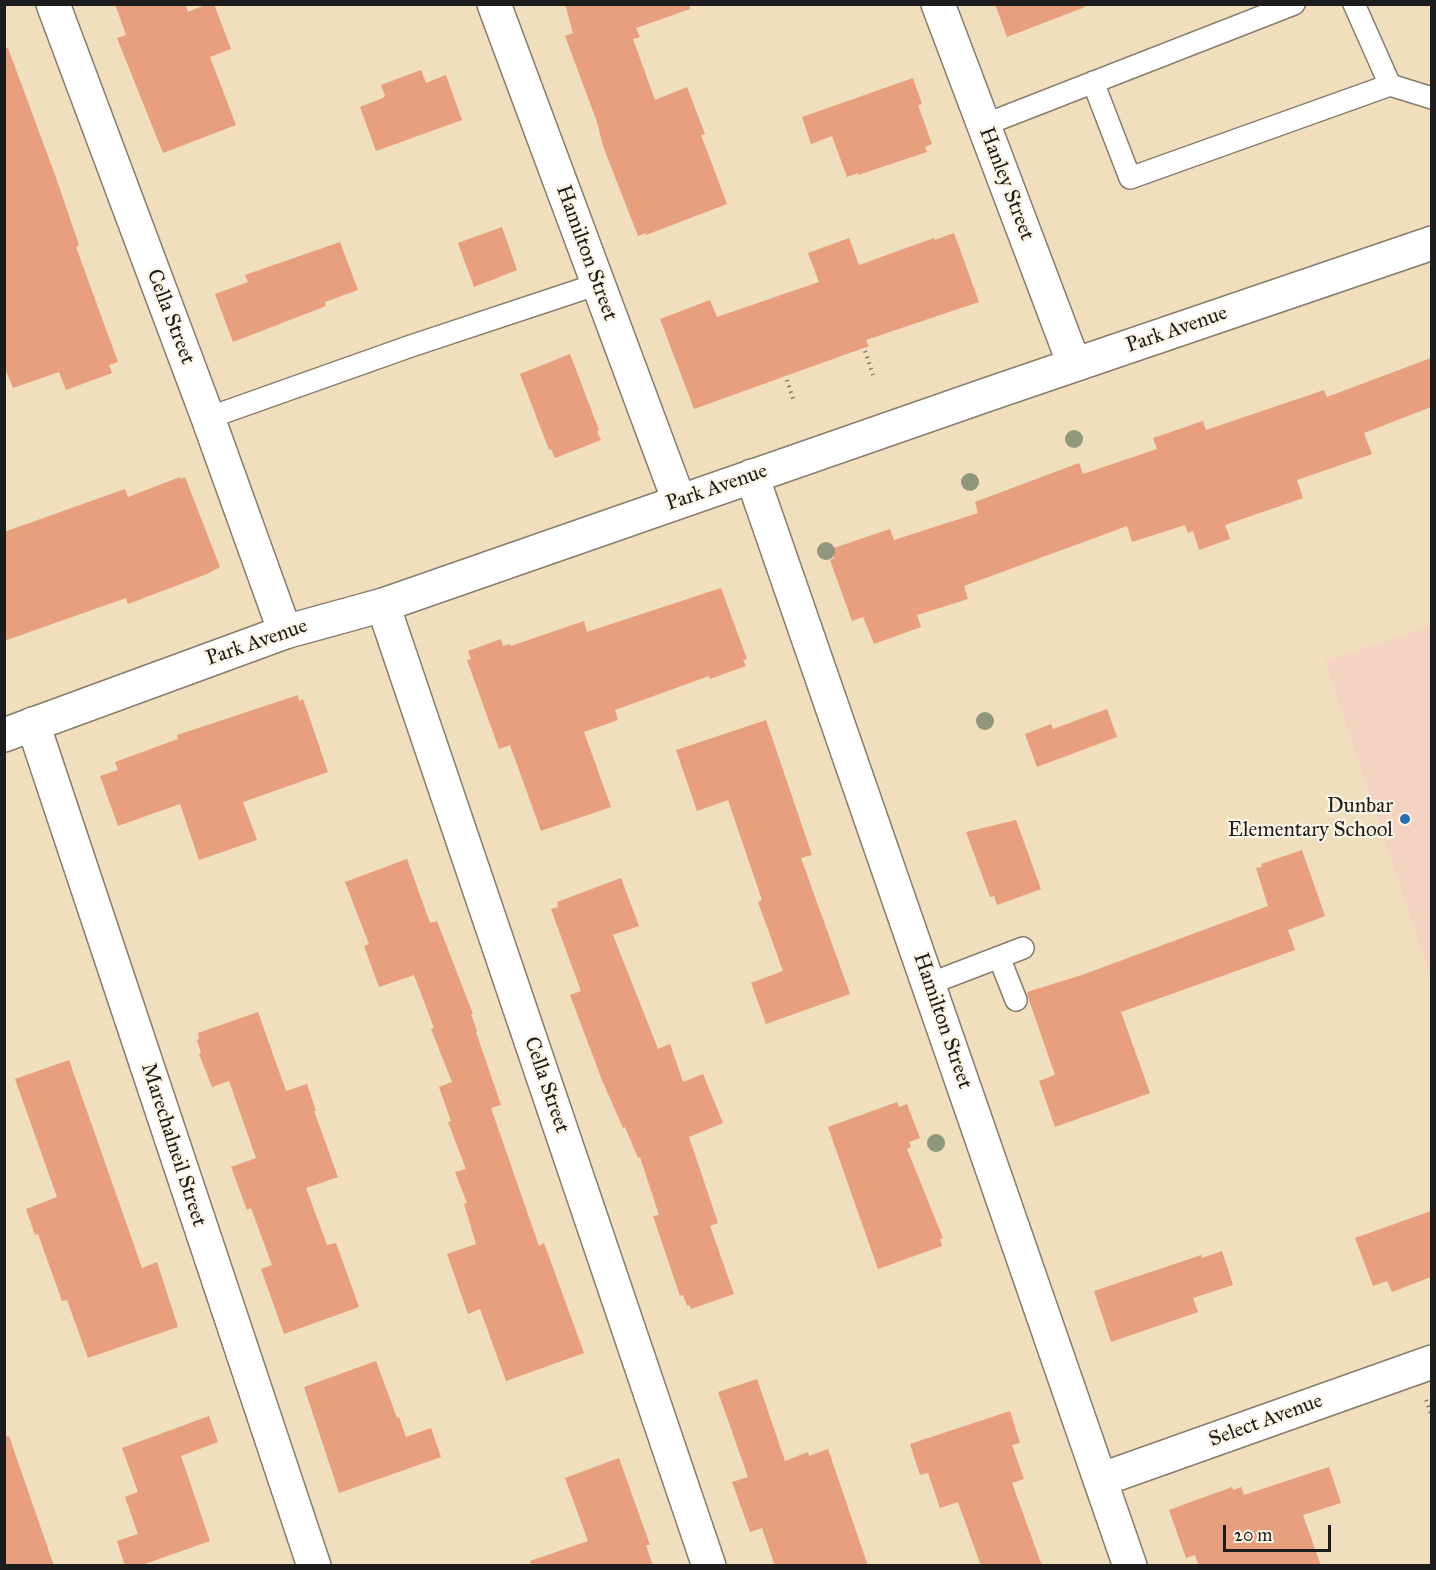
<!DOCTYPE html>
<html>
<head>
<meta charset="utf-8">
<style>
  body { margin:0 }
  #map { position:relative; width:1436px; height:1570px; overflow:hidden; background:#f0debd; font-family:"IM FELL Great Primer",serif }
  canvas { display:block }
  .frame { position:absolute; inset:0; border:6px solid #1c1c1c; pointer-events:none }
  .scale { position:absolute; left:1223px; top:1525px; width:108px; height:27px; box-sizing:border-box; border:3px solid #1c1c1c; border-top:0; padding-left:8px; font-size:18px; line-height:21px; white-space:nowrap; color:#1c1c1c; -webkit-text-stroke:4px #fcf5e5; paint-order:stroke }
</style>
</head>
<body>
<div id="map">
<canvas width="1436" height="1570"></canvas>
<div class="frame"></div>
<div class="scale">20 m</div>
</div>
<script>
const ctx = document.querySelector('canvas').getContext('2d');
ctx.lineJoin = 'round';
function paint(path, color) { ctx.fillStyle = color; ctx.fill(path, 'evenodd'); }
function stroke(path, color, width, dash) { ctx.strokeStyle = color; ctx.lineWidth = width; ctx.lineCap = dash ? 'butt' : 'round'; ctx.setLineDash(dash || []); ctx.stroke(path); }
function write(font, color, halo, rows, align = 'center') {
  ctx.font = font + ' "IM FELL Great Primer",serif'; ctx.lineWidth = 4.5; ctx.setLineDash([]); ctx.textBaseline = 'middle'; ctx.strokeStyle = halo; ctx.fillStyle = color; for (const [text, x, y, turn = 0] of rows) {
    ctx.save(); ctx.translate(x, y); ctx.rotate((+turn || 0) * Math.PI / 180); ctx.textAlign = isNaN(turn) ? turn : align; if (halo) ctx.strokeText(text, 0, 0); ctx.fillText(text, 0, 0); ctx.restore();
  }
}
paint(new Path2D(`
  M1431,626H1432L1431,978L1325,661Z`), '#f5d3c2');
paint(new Path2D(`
  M115,4H185L188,12L207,4H214L231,49L210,57L236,125L163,153L117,38L126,35Z
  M565,4H690V9L636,28L640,37L633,39L655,100L687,87L705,134L701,135L727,204L646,235V233L638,236L603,146L597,122L565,36L573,33Z
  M995,4H1084L1085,7L1007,37Z
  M4,48H8L55,175L79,245L76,247L118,362L109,365L112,373L66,390L59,372L13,388L4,366Z
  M421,70L426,83L446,75L462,120L376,151L360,107L383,98L385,96L381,85Z
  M913,78L922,104L918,105L932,144L925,147L927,152L858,175V173L847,177L832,136L811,144L802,117Z
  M502,227L517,270L474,287L458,243Z
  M954,233L979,302L866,340L869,346L694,409L660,319L710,300L717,317L819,282L808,253L849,238L859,265L934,238L935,240Z
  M340,242L358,290L325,302L326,306L233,342L215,294L248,282L245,275Z
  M570,354L599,430L597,431L601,440L555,458L551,449L549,450L520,374Z
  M1431,358V407L1364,433L1372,454L1297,480L1303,498L1225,525L1230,539L1199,550L1193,531L1188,533L1185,525L1132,542L1127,526L964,586L968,599L917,615L921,627L874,644L863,617L852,621L830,560L834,558L831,549L890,529L894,540L978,513L975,502L1079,463L1083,474L1157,449L1153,438L1203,421L1206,430L1324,390L1327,397Z
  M180,477L181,479L185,477L220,567L207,574L128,604L126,598L4,641V532L125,489L128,497Z
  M721,588L747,659L743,660L746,666L710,679L709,676L615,710L618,720L584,732L611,807L541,831L510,745L499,749L467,660L471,659L468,651L501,639L503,646L510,644L511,646L584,621L587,632Z
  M298,695L299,701L303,699L328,772L243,802L257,840L199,860L180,804L118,826L100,776L118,770L115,762L178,739L177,735Z
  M1107,709L1117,737L1037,767L1025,734L1051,724L1053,729Z
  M766,720L812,855L801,858L850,994L766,1024L751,983L783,971L758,902L762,900L728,800L697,811L676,750Z
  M1016,820L1041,889L997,905L994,896L990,897L966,832Z
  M1302,850L1325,916L1288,930L1295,950L1121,1012L1150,1093L1055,1127L1039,1081L1055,1075L1029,1000L1027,992L1082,975L1268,906L1256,868L1262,867L1261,864Z
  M407,859L430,923L437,921L473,1014H471L477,1031L476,1032L501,1105L491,1108L539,1246L544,1243L584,1353L506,1381L480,1309L468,1314L447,1254L476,1244L464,1204L467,1203L455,1172L466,1169L448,1122L451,1121L439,1087L452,1082L431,1029L434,1028L414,975L379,987L364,946L369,944L345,882Z
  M621,878L639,926L613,935L658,1049L670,1044L683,1082L703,1074L723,1123L689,1137L718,1223L710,1226L734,1294L691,1309L689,1305L687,1306L683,1295L680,1296L653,1216L659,1215L640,1157L638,1158L625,1127L623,1128L602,1080L570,995L581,991L551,909L558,907L557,902Z
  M258,1012L286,1091L307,1084L316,1111H314L338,1177L306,1188L327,1245L336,1243L359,1307L284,1334L261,1269L272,1265L251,1208L247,1210L231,1167L256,1158L229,1081L212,1087L199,1054L201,1053L197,1040L199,1039L198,1033Z
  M69,1060L142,1268L157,1262L178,1327L88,1358L67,1300L62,1301L38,1234L35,1235L26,1209L57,1197L15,1079Z
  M897,1102L899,1107L907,1104L920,1138L909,1142L911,1147L907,1149L943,1238L940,1239L942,1246L878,1269L828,1127Z
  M1431,1211V1277L1392,1292L1387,1281L1373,1286L1355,1238Z
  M1222,1251L1233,1285L1193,1298L1198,1312L1111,1342L1094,1291L1201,1255L1202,1258Z
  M376,1361L397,1418L399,1417L406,1437L431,1428L441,1457L339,1493L304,1387Z
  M757,1379L785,1461L808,1452L809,1456L828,1449L868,1566H775L762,1528L750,1532L732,1482L748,1477L718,1392Z
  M1010,1411L1020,1443L1012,1445L1024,1479L1012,1483L1042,1566H981L958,1502L940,1508L928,1473L920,1475L910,1444Z
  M209,1416L218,1442L181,1456L210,1541L139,1566H125L117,1541L138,1534L125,1497L138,1492L122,1448Z
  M9,1436L54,1566H4V1437Z
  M619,1458L650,1545H646L653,1566H531L530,1561L588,1541L565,1478Z
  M1329,1467L1341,1503L1303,1515L1321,1566H1199L1195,1555L1186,1558L1169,1510L1232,1487L1233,1490L1241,1487L1244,1495Z`), '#e79f7e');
const lane = new Path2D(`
  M1354,4L1390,85L1432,98
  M1093,82L1130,178L1390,85
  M984,125L1294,4
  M208,418L411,346L598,284
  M999,957L1016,1000
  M929,984L1023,948`);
const street = new Path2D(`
  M53,4L208,418L285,632
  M494,4L679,501
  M938,4L1074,364
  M752,476L1130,1566
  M383,605L709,1566
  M33,724L314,1566
  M1100,1480L1432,1362`);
const secondary = new Path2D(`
  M4,735L285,632L383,605L992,393L1432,243`);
stroke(lane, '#867d6c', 24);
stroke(street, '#867d6c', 36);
stroke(secondary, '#867d6c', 36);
stroke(new Path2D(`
  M865,351L873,375
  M787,380L794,402
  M1426,1400L1432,1417`), '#867d6c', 4, [1.5, 4.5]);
stroke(lane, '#fff', 21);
stroke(street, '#fff', 33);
stroke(secondary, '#fff', 33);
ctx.fillStyle = '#8f977c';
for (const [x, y] of [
  [1074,439],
  [970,482],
  [826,551],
  [985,721],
  [936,1143]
]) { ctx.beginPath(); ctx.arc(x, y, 9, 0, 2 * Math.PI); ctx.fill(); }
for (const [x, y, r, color] of [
  [1405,819,6,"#1f6fb2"]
]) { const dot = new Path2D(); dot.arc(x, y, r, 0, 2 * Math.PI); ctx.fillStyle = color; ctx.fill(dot); stroke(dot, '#fcf5e5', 2); }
write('21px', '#1c1c1c', '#fcf5e5', [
  ["Hanley Street",1006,184,69],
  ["Hamilton Street",586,253,70],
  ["Cella Street",170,317,69],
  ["Park Avenue",1177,330,-19],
  ["Park Avenue",717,488,-19],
  ["Park Avenue",257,643,-19],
  ["Hamilton Street",942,1021,71],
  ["Cella Street",546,1085,71],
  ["Marechalneil Street",173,1145,72],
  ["Select Avenue",1266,1421,-20]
]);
write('21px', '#1c1c1c', '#fcf5e5', [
  ["Dunbar",1393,807],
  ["Elementary School",1393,831]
], 'right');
</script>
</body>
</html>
